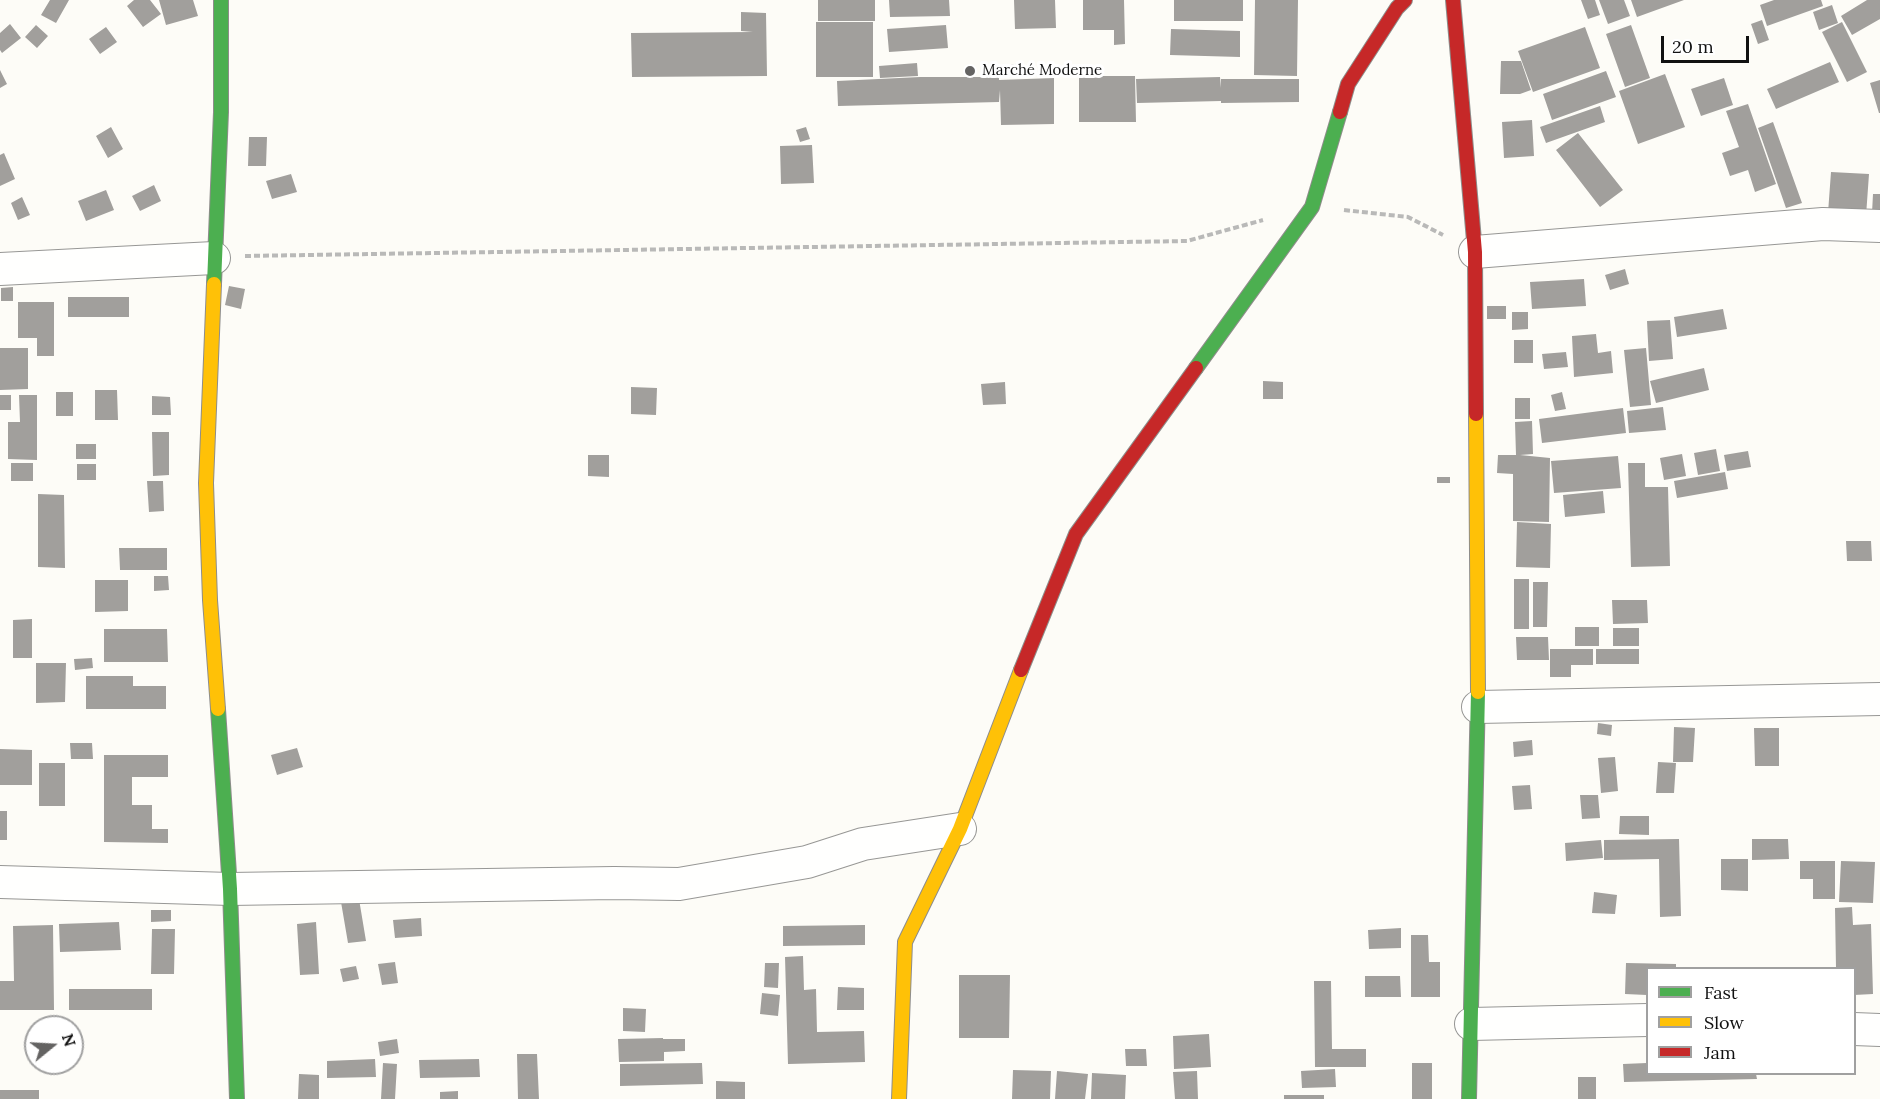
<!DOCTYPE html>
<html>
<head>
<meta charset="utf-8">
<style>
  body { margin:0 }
  #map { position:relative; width:1880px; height:1099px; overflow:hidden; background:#fdfcf7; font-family:Lora,serif }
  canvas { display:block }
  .legend { position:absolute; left:1646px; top:967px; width:210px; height:108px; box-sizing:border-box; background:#fff; border:2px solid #a0a0a0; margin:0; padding:8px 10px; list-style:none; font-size:18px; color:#111 }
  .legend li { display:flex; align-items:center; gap:12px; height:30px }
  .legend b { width:30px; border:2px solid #a0a0a0 }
  .north { position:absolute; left:24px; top:1015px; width:60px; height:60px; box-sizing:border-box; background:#fff; border:2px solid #a0a0a0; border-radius:50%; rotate:72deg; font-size:16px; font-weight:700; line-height:24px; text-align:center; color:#111 }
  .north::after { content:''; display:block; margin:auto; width:21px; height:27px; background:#646362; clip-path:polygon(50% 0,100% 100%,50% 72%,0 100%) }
  .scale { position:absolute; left:1661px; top:36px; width:88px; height:27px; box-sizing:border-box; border:3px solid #111; border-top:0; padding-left:8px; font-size:18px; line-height:21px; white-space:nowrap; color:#111; -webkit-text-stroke:4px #fff; paint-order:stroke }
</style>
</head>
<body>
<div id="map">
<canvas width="1880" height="1099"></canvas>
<ul class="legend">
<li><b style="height:8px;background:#4caf50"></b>Fast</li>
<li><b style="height:8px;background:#ffc107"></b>Slow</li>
<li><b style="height:8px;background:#c62828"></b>Jam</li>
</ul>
<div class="north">N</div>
<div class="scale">20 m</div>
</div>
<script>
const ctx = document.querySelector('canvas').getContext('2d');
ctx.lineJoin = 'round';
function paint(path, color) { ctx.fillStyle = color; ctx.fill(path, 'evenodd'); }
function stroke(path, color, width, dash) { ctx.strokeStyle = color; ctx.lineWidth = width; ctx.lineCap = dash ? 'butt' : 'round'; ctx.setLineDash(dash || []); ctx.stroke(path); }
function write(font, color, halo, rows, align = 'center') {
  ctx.font = font + ' Lora,serif'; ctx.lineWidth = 6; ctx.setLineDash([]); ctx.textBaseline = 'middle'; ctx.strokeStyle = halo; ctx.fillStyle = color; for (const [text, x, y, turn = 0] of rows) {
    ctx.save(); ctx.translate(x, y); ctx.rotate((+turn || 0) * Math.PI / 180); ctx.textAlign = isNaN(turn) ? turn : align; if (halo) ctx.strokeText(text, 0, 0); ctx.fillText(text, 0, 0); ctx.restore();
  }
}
paint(new Path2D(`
  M50,0H69L56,23L41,15Z
  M134,0H150L161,14L143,27L127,6Z
  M159,0H193L198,16L166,25Z
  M818,0H875V21H818Z
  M889,0H949L950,16L890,17Z
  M1014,0H1055L1056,28L1015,29Z
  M1083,0H1124L1125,44L1114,45V30H1083Z
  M1174,0H1243V21H1174Z
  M1255,0H1298L1297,76L1254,75Z
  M1581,0H1595L1600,15L1588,19Z
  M1599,0H1624L1630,16L1608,24Z
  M1631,0H1684L1637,17Z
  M1774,0H1821L1823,6L1767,26L1760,5Z
  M1867,0H1880V19L1852,35L1841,16Z
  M1832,5L1838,23L1819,30L1813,12Z
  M741,12L766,13L767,76L632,77L631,33L753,32L741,31Z
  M1762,20L1769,40L1758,44L1751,24Z
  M816,22H873V77H816Z
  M1842,22L1867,72L1847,82L1822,32Z
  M10,24L21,38L2,53L0,50V33Z
  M36,25L48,36L37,48L25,37Z
  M946,25L948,48L889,52L887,29Z
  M1631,25L1650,78L1625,87L1606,34Z
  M106,27L117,42L100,54L89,39Z
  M1585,27L1600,68L1533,92L1518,51Z
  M1171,29L1240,31V57L1170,55Z
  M1501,61H1521L1531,90L1520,94H1500Z
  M1830,62L1839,82L1776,109L1767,89Z
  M917,63L918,76L880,78L879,66Z
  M1019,63L1021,73L1013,75L1011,65Z
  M0,70L7,84L0,88Z
  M1606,71L1616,97L1552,120L1543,94Z
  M1665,74L1685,127L1638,144L1619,91Z
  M1079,76H1135L1136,122H1079Z
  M920,77H999V80L1054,78V124L1001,125L1000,90L999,102L838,106L837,81Z
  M1220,77L1221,88V79H1299V102L1221,103V101L1137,103L1136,79Z
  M1724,78L1733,105L1701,116L1691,89Z
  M1880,80V113H1879L1870,83Z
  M1748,104L1776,184L1755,192L1748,170L1730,176L1722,153L1739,147L1726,111Z
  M1600,106L1605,122L1546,143L1540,127Z
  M1532,120L1534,156L1504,158L1502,122Z
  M1773,122L1802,203L1786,208L1758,128Z
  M111,127L123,149L108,158L96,136Z
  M806,127L810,139L800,142L796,130Z
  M1578,133L1623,190L1600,207L1556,150Z
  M249,137H267L266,166H248Z
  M812,145L814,183L781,184L780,146Z
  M4,153L15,179L0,186V155Z
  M1831,172L1869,174L1866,216L1828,213Z
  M291,174L297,192L272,199L266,181Z
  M154,185L161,201L140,211L132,196Z
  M106,190L114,210L86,221L78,201Z
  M1873,194H1880V213H1872Z
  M22,197L30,215L18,220L11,203Z
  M1625,269L1629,284L1610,290L1605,275Z
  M1584,279L1586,306L1532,309L1530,282Z
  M229,286L245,289L241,309L225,305Z
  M13,287V301H1V288Z
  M68,297H129V317H68Z
  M18,302H54V356H37V338H18Z
  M1487,306H1506V319H1487Z
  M1723,309L1727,329L1677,337L1674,317Z
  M1512,312H1528V329L1512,330Z
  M1670,320L1673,359L1649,361L1647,321Z
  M1596,334L1598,353L1611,351L1613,373L1574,377L1572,336Z
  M1514,340H1533V363H1514Z
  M0,348H28V389L0,390Z
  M1646,348L1651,405L1630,407L1624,350Z
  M1566,352L1568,367L1544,369L1542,354Z
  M1704,368L1709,390L1656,403L1650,381Z
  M1263,381L1283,382V399H1263Z
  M1005,382L1006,404L983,405L981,384Z
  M631,387L657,388L656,415L631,414Z
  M95,390H117L118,420H95Z
  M56,392H73V416H56Z
  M1562,392L1566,409L1555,411L1551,395Z
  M0,395H11V410H0Z
  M19,395H37V460L8,459V422H20Z
  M152,396L170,397L171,415H152Z
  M1515,398H1530V419H1515Z
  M1663,407L1666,430L1629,433L1627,411Z
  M1623,408L1626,433L1542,443L1539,419Z
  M1532,421L1533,454L1520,455L1550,458L1549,522L1513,521V474L1497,473L1498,455H1516L1515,422Z
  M152,432H169V475L153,476Z
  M76,444H96V459H76Z
  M1716,449L1720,471L1698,475L1694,453Z
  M1748,451L1751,467L1727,471L1724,455Z
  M1682,454L1686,476L1664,480L1660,458Z
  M588,455H609V477L588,476Z
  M1618,456L1621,488L1554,493L1551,461Z
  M11,463H33V481H11Z
  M1628,463H1645V487H1668L1670,566L1631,567Z
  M77,464H96V480H77Z
  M1725,472L1728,489L1677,498L1674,481Z
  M1437,477H1450V483H1437Z
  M147,481H163L164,511L149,512Z
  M1603,491L1605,513L1565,517L1563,495Z
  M38,494L64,495L65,568L38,567Z
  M1517,522L1551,524L1550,568L1516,567Z
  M1846,541H1871L1872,561H1847Z
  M119,548H167V570H120Z
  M154,576H168L169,590L154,591Z
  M1514,579H1529V629H1514Z
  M95,580H128V611L95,612Z
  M1533,582H1548L1547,627H1533Z
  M1612,600H1647L1648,623L1613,624Z
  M32,619V658H13V620Z
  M1575,627H1599V646H1575Z
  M1613,628H1639V646H1613Z
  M104,629H167L168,662H104Z
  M1516,637H1548L1549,660H1517Z
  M1550,649H1593V665H1571V677H1550Z
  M1596,649H1639V664H1596Z
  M92,658L93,668L75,670L74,659Z
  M36,663H66L65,702L36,703Z
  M86,676H133V686H166V709H86Z
  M1598,723L1612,725L1611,736L1597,734Z
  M1674,727L1695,728L1693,762H1673Z
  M1754,728H1779V766H1755Z
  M1532,740L1533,755L1514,757L1513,742Z
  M70,743H92L93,759H71Z
  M297,748L303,767L277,775L271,755Z
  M0,749L32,750V785H0Z
  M104,755H168V777H132V805H152V829H168V843L104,842Z
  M1615,757L1618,791L1601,793L1598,758Z
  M1658,762L1676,763L1674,793H1656Z
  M39,763H65V806H39Z
  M1530,785L1532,809L1514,810L1512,786Z
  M1580,795H1598L1600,818L1582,819Z
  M0,811H7V840H0Z
  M1620,816H1649V835L1619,834Z
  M1679,839L1681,916L1660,917L1659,859L1604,860V840Z
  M1752,839H1788L1789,859L1752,860Z
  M1601,840L1603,858L1566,861L1565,843Z
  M1721,859H1748V891L1721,890Z
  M1800,861H1835V899H1813V879H1800Z
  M1841,861L1875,862L1873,903L1839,902Z
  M1594,892L1617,895L1615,914L1592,913Z
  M359,899L366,941L348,943L341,902Z
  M1852,907L1853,925L1871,924L1873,994L1854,995V968H1836L1835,908Z
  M151,910H171V921L151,922Z
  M421,918L422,936L395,938L393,920Z
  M119,922L121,950L60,952L59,924Z
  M316,922L319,974L300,975L297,924Z
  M53,925L54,1010H0V981H14L13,926Z
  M865,925V945L783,946V926Z
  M1401,928V948L1369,949L1368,930Z
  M152,929H175L174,974H151Z
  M1411,935H1428L1429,962H1440V997H1411Z
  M803,956L804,990L816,989L817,1032L864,1031L865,1062L788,1064L785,957Z
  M395,962L398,983L382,985L378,964Z
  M765,963H779L778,988L764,987Z
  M1626,963L1676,964V968H1648L1647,995L1625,994Z
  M356,966L359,979L343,982L340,969Z
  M959,975H1010L1009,1038H959Z
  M1365,976H1400L1401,997H1365Z
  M1314,981H1331L1332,1049H1366V1067H1315Z
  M838,987L864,988V1010H837Z
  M69,989H152V1010H69Z
  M762,993L780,995L778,1016L760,1014Z
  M623,1008L646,1009L645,1032L623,1031Z
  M1209,1034L1211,1067L1174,1069L1173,1036Z
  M663,1038V1039H685V1051L664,1052V1061L619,1062L618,1039Z
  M397,1039L399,1053L380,1056L378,1042Z
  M1125,1049H1146L1147,1066H1126Z
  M517,1054H537L539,1099H518Z
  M375,1059L376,1077L327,1078V1061Z
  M479,1059L480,1077L420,1078L419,1060Z
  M383,1063L397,1064L395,1099H381Z
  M702,1063L703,1084L620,1086V1064Z
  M1412,1063H1432V1099H1412Z
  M1647,1063V1074H1756L1757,1079L1624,1082L1623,1064Z
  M1335,1069L1336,1087L1302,1088L1301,1071Z
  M1013,1070L1051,1071L1050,1099H1012Z
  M1057,1071L1088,1074L1085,1099H1055Z
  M1197,1071L1198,1099H1175L1173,1072Z
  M1092,1073L1126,1075L1125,1099H1091Z
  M299,1074L319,1075V1099H298Z
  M1578,1077H1596V1099H1578Z
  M716,1081L745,1082V1099H716Z
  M0,1090H39V1099H0Z
  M458,1091V1099H440V1092Z
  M1284,1095H1324V1099H1284Z`), '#a19f9c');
const street = new Path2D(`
  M1475,252L1823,224L1880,226
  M0,269L214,258
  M1478,707L1880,699
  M0,882L230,889L614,883L679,884L807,862L863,844L960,829
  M1471,1024L1648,1020
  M1854,1029L1880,1030`);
const fast = new Path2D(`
  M214,284L221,112V0
  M1196,368L1312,207L1340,112
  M218,709L230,889L237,1099
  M1469,1099L1478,692`);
const slow = new Path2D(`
  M214,284L206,483L210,600L218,709
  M1476,414L1478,692
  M899,1099L905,942L960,829L1021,670`);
const jam = new Path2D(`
  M1453,0L1475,252L1476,414
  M1340,112L1348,84L1397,8L1405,0
  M1021,670L1076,534L1196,368`);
stroke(street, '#979795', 34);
stroke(fast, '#8e8d8b', 16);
stroke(slow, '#8e8d8b', 16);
stroke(jam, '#8e8d8b', 16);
stroke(new Path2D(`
  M1344,210L1408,217L1443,235
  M245,256L1187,241L1263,220`), '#b9b9b8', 4, [6, 3]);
stroke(street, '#fffffe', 32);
stroke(fast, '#4caf50', 14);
stroke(slow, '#ffc107', 14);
stroke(jam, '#c62828', 14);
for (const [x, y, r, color] of [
  [970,71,6,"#646362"]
]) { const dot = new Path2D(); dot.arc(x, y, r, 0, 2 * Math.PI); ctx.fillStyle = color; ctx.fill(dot); stroke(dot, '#fff', 2); }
write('15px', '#111', '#fff', [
  ["Marché Moderne",982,71]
], 'left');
</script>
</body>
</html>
